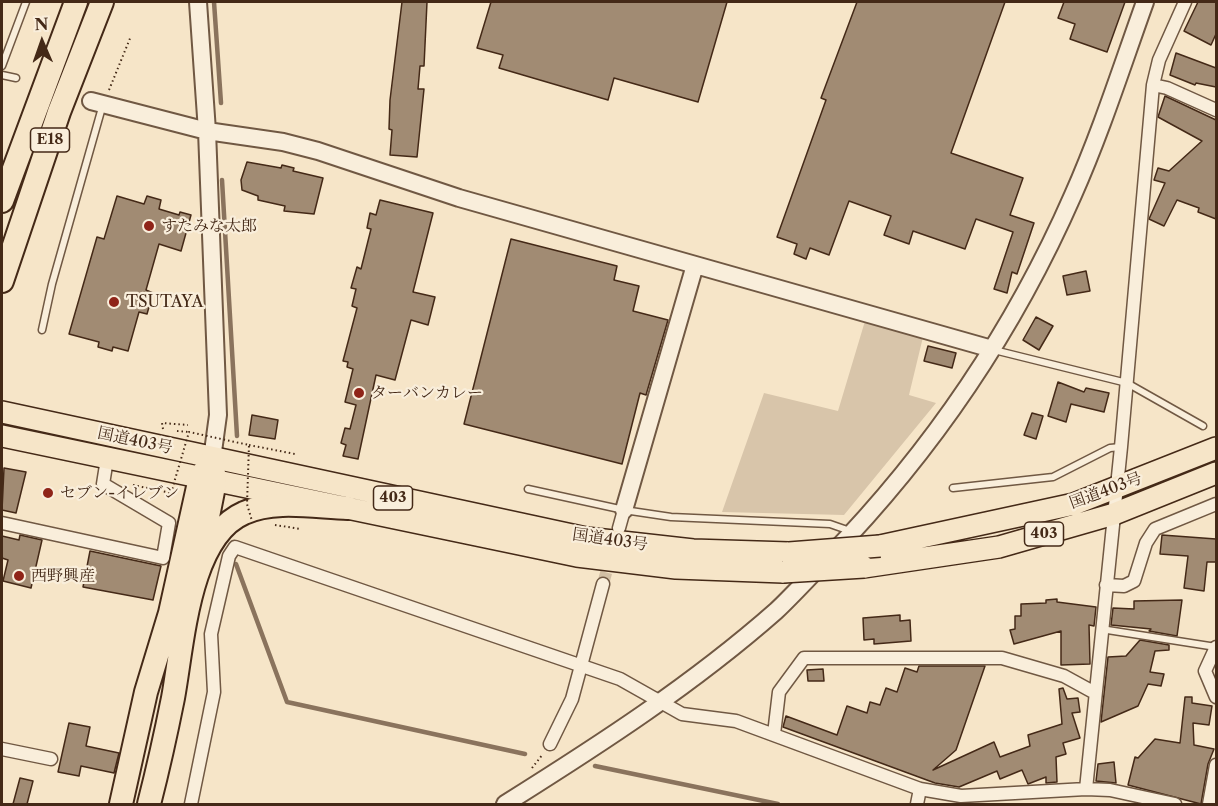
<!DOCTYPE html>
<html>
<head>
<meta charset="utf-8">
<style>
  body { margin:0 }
  #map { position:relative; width:1218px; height:806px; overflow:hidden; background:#f6e5c8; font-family:"Libre Caslon Text",serif }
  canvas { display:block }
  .frame { position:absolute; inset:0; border:3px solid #442917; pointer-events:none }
  .north { position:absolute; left:12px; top:12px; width:60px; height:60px; -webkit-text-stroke:4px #f9eedb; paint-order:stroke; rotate:358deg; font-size:16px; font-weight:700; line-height:24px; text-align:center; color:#442917 }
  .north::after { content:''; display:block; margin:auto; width:21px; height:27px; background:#442917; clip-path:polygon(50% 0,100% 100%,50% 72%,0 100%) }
</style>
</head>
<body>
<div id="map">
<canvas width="1218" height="806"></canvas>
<div class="frame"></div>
<div class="north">N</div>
</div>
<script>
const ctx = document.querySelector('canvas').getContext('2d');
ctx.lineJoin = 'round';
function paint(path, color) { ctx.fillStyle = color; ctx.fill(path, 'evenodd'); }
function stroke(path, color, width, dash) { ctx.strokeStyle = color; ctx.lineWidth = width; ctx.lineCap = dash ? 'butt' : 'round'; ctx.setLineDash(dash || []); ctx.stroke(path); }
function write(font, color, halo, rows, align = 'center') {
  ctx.font = font + ' "Libre Caslon Text","Noto Serif JP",serif'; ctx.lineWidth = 4.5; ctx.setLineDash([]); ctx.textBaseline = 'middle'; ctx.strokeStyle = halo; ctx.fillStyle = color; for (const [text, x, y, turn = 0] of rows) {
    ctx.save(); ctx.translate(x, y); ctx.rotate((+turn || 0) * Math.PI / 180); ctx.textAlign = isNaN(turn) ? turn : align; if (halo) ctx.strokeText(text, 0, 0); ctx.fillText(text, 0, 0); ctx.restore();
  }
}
paint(new Path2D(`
  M865,321L923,337L909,395L936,403L844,515L722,512L764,393L838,411Z`), '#d8c5aa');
stroke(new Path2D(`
  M214,2L221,103
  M222,180L237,436
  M236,564L287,702L525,754
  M595,766L778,804`), '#8a735d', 4.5);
const building = new Path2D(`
  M402,2H427L424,66H420L418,89H424L417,157L390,155L392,130L389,129L390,100Z
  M491,2H727L698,102L614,78L608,100L499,68L503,55L477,48Z
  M857,2H1005L951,153L1023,178L1010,215L1034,223L1017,274L1012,272L1007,293L994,289L1013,232L976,219L965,249L913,231L909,244L884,235L891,216L849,201L829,255L810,248L806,259L794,254L797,244L777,237L826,100L821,98Z
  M1064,2H1125L1107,52L1070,39L1075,24L1058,18Z
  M1198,2H1216V34L1211,45L1184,31Z
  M1176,53L1216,68V87L1196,83L1195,85L1170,75Z
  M1165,96L1216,120V219L1198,212L1199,208L1177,200L1164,226L1149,219L1165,183L1154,180L1158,168L1169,171L1202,141L1158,117Z
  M247,162L281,168L282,165L294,168L293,171L323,178L314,214L284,211L285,206L258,200V196L242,190L241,180Z
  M117,196L144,204L147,196L161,200L159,209L179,215L180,212L191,215L181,251L159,244L146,290L153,293L147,314L139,312L128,351L113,347L112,351L98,347L99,342L69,334L97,237L104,239Z
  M380,200L433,213L413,292L435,297L428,325L411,320L395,380L376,375L358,459L343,456L346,445L341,443L345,428L350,429L356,405L345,402L353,369L347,367L348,362L343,361L357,308L352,306L356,289L351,288L357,267L361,269L371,229L367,228L370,213L376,215Z
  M511,239L617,266L614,280L639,286L633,311L668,320L646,395L640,393L622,464L464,424Z
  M1086,271L1090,291L1067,295L1063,276Z
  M1036,317L1053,326L1039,350L1023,340Z
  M928,346L956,353L952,368L924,361Z
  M1058,382L1084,392L1086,388L1109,393L1104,412L1071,404L1066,422L1048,416Z
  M1032,413L1043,416L1036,439L1024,435Z
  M252,415L278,420L275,439L249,435Z
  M4,468L26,472L16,513L2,510Z
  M20,535L42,540L31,588L3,581L8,560L2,558V536L19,540Z
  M1162,535L1216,539V562H1207L1204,591L1184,588L1188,556L1160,554Z
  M90,551L161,566L153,600L83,587Z
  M1057,599V602L1096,607L1094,626L1089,625L1090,664L1061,665V631L1014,644L1010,630L1015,629V616H1021V604L1046,603V600Z
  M1182,600L1177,636L1149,631L1151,629L1111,625L1113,608L1134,609V601Z
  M900,615V621L910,620L911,641L874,644V639L864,640L863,618Z
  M1140,640L1169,645V650L1155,651L1150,672L1164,674L1161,686L1148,684L1138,706L1101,722L1108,657L1126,656Z
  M919,666H985L956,750L933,770L994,742L1000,757L1030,746L1028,735L1062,724L1059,689L1063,688L1067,699L1078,698L1080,712L1072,713L1080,738L1063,743L1066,754L1056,757L1057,782L1046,783V777L1028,784L1022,770L1000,779L997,771L959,787L935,783L783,727L786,716L837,735L847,706L867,713L870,702L880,705L886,688L897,692L905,668L917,672Z
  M823,669L824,681H808L807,670Z
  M1185,697H1192V703L1212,706L1209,725L1193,723L1194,745L1214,749L1208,764L1201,804L1128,785L1135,757L1138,758L1155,739L1180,743Z
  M69,723L90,727L86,746L119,753L114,773L81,766L79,776L58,772Z
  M1114,762L1116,783L1096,781L1098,764Z
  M20,778L33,781L27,804H13Z`);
paint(building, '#a18b73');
stroke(building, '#442917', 1.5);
stroke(new Path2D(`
  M603,584L611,555`), '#d2bfa5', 12, [12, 6]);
const service = new Path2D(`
  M2,66L26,2
  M2,75L16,78
  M42,330L52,284L103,104
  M994,350L1127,383L1203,426
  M953,488L1053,477L1110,448L1121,447
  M528,489L624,510L671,517L830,524L850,531
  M1101,629L1216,647`);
const minor = new Path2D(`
  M1153,85L1167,88L1216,110
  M2,523L163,558L169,523L103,484L107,459
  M619,528L624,510
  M1106,585L1124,586L1134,581L1146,543L1155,529L1216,504
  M1216,647L1205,671L1216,697
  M774,734L779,692L804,658H1002L1064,676L1095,693
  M550,744L572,699L603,584
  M2,749L51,759
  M1086,789L1121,447L1153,85L1159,60L1185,2
  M191,804L214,692L211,634L229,556L235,547L620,679L682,714L736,721L920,789L961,796L1086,789L1110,790L1175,804
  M917,804L920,789
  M1209,804L1216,765`);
const tertiary = new Path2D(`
  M198,2L207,131L218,415L212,459
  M91,101L207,131L283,142L318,151L459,198L992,349
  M624,510L695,265
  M505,804C599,745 692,685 776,611C794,594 811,575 828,558C930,453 1014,330 1073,195C1101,132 1122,66 1145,2`);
const trunk = new Path2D(`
  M2,412L586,538L693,550L789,553
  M2,436L577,556L676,568L783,572
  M880,546L1074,504L1216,448
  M864,567L999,547L1114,514L1216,473`);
const motorway = new Path2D(`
  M2,201L76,2
  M2,281L59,112L102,2
  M201,552L215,481L212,459
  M121,804L146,692L170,613L200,478L212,459
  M149,804C158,769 166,733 173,698C183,645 188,537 244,513C274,499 315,507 348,508`);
stroke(service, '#705843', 9);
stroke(minor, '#705843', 15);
stroke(tertiary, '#705843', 20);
stroke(trunk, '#442917', 24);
stroke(motorway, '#442917', 26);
stroke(new Path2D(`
  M109,90L131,36
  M163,429L162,423L188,425
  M177,431L189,432
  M249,445L295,454
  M133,485L171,493
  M275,525L301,529
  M532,768L543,754`), '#442917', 2, [1.5, 3]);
stroke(service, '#f9eedb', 6);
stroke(minor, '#f9eedb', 12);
stroke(tertiary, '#f9eedb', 16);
stroke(trunk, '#f6e5c8', 21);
stroke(motorway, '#f6e5c8', 22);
const trunkBridge = new Path2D(`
  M789,553L880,546
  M783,572L864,567`);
stroke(trunkBridge, '#442917', 24, []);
stroke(new Path2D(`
  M171,493L189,432L249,445L247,504L252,521`), '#442917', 2, [1.5, 3]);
stroke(trunkBridge, '#f6e5c8', 21);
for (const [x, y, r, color] of [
  [149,226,6,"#8f2418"],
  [114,302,6,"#8f2418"],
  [359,393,6,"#8f2418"],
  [48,493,6,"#8f2418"],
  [19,576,6,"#8f2418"]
]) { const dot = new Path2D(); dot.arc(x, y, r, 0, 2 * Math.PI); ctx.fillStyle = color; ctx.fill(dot); stroke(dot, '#f9eedb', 2); }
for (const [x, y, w] of [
  [50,140,39],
  [393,498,39],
  [1044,534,39]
]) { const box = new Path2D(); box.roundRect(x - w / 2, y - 12, w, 24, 4.5); ctx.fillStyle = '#f9eedb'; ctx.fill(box); stroke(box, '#442917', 1.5); }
write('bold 15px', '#442917', null, [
  ["E18",50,140],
  ["403",393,498],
  ["403",1044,534]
]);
write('16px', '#442917', '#f9eedb', [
  ["すたみな太郎",161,226],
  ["TSUTAYA",126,302],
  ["ターバンカレー",371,393],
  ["セブン-イレブン",60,493],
  ["西野興産",31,576]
], 'left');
write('16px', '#442917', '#f9eedb', [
  ["国道403号",135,441,12],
  ["国道403号",1106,491,-20],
  ["国道403号",610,540,8]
]);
</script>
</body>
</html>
